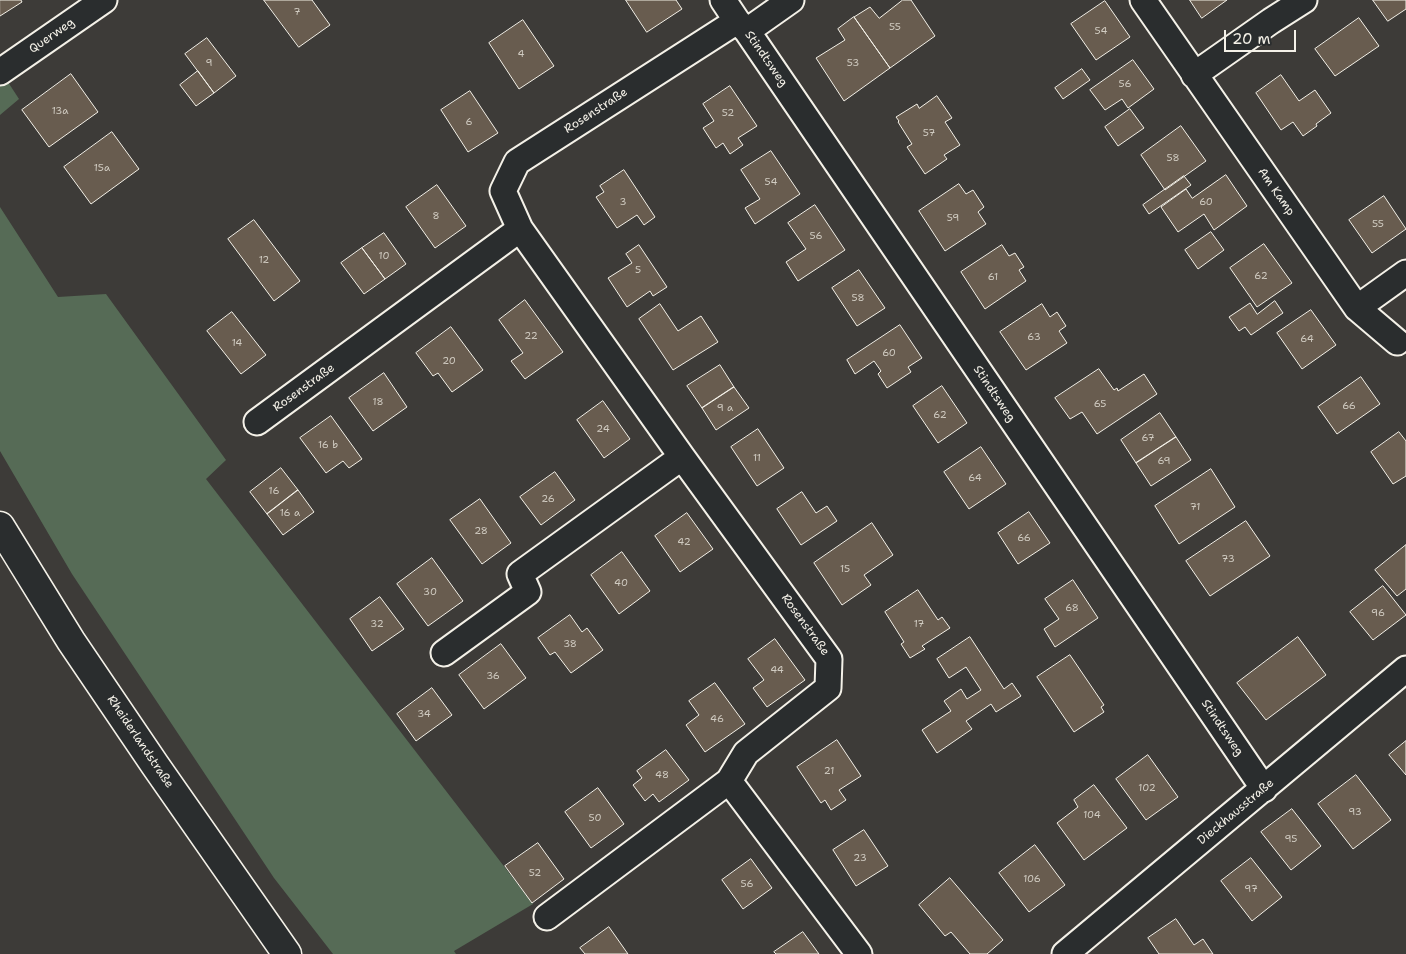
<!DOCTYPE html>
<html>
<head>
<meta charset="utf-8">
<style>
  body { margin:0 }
  #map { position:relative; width:1406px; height:954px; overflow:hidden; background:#3d3b38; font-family:"Shantell Sans",sans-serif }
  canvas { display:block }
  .scale { position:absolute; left:1224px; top:30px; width:72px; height:22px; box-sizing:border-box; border:2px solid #f4f1e8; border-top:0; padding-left:6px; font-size:15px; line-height:18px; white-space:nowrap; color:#f4f1e8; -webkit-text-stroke:4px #2a2d2e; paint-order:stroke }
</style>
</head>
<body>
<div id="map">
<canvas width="1406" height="954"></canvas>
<div class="scale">20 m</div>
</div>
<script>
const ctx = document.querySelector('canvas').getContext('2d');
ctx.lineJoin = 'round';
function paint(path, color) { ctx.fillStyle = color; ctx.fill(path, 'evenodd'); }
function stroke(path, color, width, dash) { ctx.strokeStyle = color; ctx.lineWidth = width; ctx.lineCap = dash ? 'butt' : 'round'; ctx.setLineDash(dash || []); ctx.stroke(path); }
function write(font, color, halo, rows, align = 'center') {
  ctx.font = font + ' "Shantell Sans",sans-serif'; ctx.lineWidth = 4; ctx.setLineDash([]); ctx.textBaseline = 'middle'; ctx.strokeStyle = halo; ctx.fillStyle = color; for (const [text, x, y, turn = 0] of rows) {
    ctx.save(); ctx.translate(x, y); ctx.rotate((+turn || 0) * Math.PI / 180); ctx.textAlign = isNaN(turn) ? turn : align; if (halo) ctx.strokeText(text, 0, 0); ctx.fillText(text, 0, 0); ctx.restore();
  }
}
paint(new Path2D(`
  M6,79L19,99L0,115V84Z
  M0,207L58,297L106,294L226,460L206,479L533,904L454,951L456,954H333L274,878L72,574L0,451Z`), '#566b56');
const building = new Path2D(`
  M0,0H21L22,2L0,16Z
  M264,0H312L330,25L299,47Z
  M626,0H676L682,9L647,32Z
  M903,0H911L935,36L890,68L854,17L870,7L879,18Z
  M1190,0H1227L1202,18Z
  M1373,0H1406V9L1388,21Z
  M1105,1L1130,37L1096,60L1071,24Z
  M854,17L890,68L844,101L816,58L845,40L838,29Z
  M1359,18L1379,46L1335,76L1315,49Z
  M523,20L554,66L519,89L489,43Z
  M207,38L236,76L214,93L185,54Z
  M1133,60L1154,89L1128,108L1122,99L1105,110L1090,90Z
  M1082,69L1090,80L1063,99L1055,88Z
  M198,71L214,93L196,106L180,85Z
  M71,74L98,112L49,147L22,110Z
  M1281,75L1299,101L1315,90L1331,113L1316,124L1317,126L1303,136L1293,122L1281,130L1256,93Z
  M730,86L757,126L738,138L743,145L730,154L723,143L716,148L703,128L714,121L703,104Z
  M470,91L498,133L468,152L441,110Z
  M937,96L952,118L945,122L960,145L944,155L947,159L925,174L907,147L912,144L898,122L899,121L896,117L917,104L919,108Z
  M1130,109L1144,128L1118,146L1105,127Z
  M1181,126L1206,161L1165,190L1141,155Z
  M112,132L139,169L91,204L64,167Z
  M771,151L800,194L755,224L745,208L760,199L741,170Z
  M624,170L655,217L644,225L637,215L617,228L596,197L604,192L600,186Z
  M1226,175L1247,206L1214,230L1204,214L1178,232L1161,207L1186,189L1192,198Z
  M1184,176L1191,185L1149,214L1143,205Z
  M959,184L966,194L973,190L984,207L978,212L986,224L945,251L919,211Z
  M437,185L466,226L435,248L406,207Z
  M1384,196L1406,229L1372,253L1349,220Z
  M815,205L845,250L798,281L786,262L806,249L788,223Z
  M254,220L300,281L274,301L228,239Z
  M1211,232L1224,250L1198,269L1185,250Z
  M384,233L406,264L385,279L362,248Z
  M1264,244L1292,283L1257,307L1230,268Z
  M639,245L667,287L653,296L650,291L627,307L608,278L632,263L626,254Z
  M1002,245L1009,256L1015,253L1024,267L1019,270L1026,281L985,309L961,272Z
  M362,248L385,279L364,294L341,263Z
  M859,270L885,308L857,326L832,288Z
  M525,300L563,352L525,379L511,361L523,353L499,320Z
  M1275,301L1283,313L1251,335L1245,327L1239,331L1229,317L1250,303L1257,314Z
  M660,304L678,331L701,316L718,342L673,370L639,319Z
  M1042,304L1050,317L1057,312L1066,326L1059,331L1067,343L1026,370L1000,332Z
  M1311,310L1336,345L1302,369L1277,333Z
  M232,312L266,355L241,374L207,331Z
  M900,325L922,358L908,367L911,372L887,388L878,374L881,371L874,361L855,374L847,360Z
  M451,327L483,370L452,392L438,373L433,376L416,353Z
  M720,365L734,387L702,408L687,386Z
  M1099,369L1114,390L1117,388L1118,391L1144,374L1157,394L1097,434L1082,412L1070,419L1055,398Z
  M384,373L407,407L373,431L349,398Z
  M1361,377L1380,404L1337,434L1318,407Z
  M942,386L967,423L938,443L913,406Z
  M734,387L749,408L716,430L702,408Z
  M603,401L630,439L604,458L577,420Z
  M1160,413L1176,437L1136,463L1121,440Z
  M331,416L362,459L349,468L343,461L326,473L300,438Z
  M758,429L784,468L757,486L731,447Z
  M1399,432L1406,441V476L1393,484L1371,452Z
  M1176,437L1191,460L1151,486L1136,463Z
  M981,447L1006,484L969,509L944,472Z
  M281,468L298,490L267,514L250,492Z
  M1211,469L1235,507L1179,544L1155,506Z
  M555,472L575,500L541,525L520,497Z
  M298,490L314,512L283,535L267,514Z
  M802,492L816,513L827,506L837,521L801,545L777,509Z
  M480,499L511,543L482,564L450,520Z
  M1029,512L1050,543L1018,564L998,533Z
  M687,513L713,549L680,572L655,536Z
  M1246,521L1270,556L1210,596L1186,561Z
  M872,523L893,555L864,575L871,585L842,605L814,563Z
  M1406,545V589L1397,596L1375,570Z
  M622,552L650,591L619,614L591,575Z
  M432,558L463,601L428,626L397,584Z
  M1073,580L1098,618L1055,647L1044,629L1059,619L1045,599Z
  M1383,586L1406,615L1373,640L1350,612Z
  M918,590L938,620L942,617L950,628L922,646L925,649L910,658L901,644L904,642L885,612Z
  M380,597L404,629L372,651L350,619Z
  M570,615L582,632L587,628L603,650L571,673L555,652L550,655L538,638Z
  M970,637L1004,689L1012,683L1021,696L996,712L991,704L966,721L972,729L937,753L922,730L951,711L944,701L961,689L967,699L981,690L966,667L949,678L937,659Z
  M1298,637L1326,675L1266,720L1237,683Z
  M775,639L805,680L767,707L753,688L764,680L748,659Z
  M501,644L526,678L484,709L459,675Z
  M1070,655L1104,705L1101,707L1104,712L1074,732L1037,677Z
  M715,683L745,724L705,752L686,725L699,715L689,701Z
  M432,688L452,715L416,741L397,714Z
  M837,740L861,776L839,790L846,800L831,810L825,800L821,803L797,767Z
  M1406,741V775L1389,755Z
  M666,750L689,780L659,802L653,794L645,801L633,785L642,778L637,771Z
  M1148,755L1178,797L1146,820L1116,779Z
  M1356,775L1391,820L1353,849L1318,804Z
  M1094,785L1127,828L1084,860L1057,823L1078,807L1074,800Z
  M598,788L624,824L591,848L565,812Z
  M1292,809L1321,846L1291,870L1261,832Z
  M864,830L888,866L856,886L833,850Z
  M538,843L564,879L532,903L505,866Z
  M1035,845L1065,885L1029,912L999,873Z
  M1251,858L1282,897L1252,921L1221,881Z
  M751,859L772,888L743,909L722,880Z
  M950,878L1003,940L987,954H970L951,932L945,936L919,905Z
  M1176,919L1194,945L1203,939L1213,954H1159L1148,938Z
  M609,927L628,954H585L580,948Z
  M803,932L819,954H776L774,952Z`);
paint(building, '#685c4f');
stroke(building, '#f4f1e8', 1);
const minor = new Path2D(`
  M723,0L737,21L747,31L1264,789
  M1143,0L1357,308L1397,342
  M737,21L517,162L503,191L520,229L682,457L829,659L828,688L746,753L729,781L859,954
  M747,31L791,0
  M0,72L104,0
  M1194,75L1271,21L1304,0
  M1357,308L1406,273
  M257,422L520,229
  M444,653L528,592L520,574L682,457
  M547,917L729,781
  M1065,954L1406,669`);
const secondary = new Path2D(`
  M0,526L71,641L155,765L287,954`);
stroke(minor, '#f4f1e8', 29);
stroke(secondary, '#f4f1e8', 31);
stroke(minor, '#2a2d2e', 25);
stroke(secondary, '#2a2d2e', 28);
write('10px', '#d1ccc2', null, [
  ["7",297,12],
  ["55",895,27],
  ["54",1101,31],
  ["4",521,54],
  ["9",209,63],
  ["53",853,63],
  ["56",1125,84],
  ["13a",60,111],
  ["52",728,113],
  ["6",469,122],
  ["57",929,133],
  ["58",1173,158],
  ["15a",102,168],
  ["54",771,182],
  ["3",623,202],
  ["60",1206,202],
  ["8",436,216],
  ["59",953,218],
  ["55",1378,224],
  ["56",816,236],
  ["10",384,256],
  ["12",264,260],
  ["5",638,270],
  ["62",1261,276],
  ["61",993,277],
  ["58",858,298],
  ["22",531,336],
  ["63",1034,337],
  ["64",1307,339],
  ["14",237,343],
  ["60",889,353],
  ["20",449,361],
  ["18",378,402],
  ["65",1100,404],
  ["66",1349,406],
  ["9 a",725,408],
  ["62",940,415],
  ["24",603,429],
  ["67",1148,438],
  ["16 b",328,445],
  ["11",757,458],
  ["69",1164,461],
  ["64",975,478],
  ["16",274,491],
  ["26",548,499],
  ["71",1195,507],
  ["16 a",290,513],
  ["28",481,531],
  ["66",1024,538],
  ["42",684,542],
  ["73",1228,559],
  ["15",845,569],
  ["40",621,583],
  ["30",430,592],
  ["68",1072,608],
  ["96",1378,613],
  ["32",377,624],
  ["17",919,624],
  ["38",570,644],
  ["44",777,670],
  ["36",493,676],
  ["34",424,714],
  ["46",717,719],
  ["21",829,771],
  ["48",662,775],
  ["102",1147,788],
  ["93",1355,812],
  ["104",1092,815],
  ["50",595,818],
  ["95",1291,839],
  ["23",860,858],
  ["52",535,873],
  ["106",1032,879],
  ["56",747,884],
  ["97",1251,889]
]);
write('12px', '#f4f1e8', '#2a2d2e', [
  ["Querweg",52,36,-35],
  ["Stindtsweg",766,59,55],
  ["Rosenstraße",596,111,-33],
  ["Am Kamp",1276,192,55],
  ["Rosenstraße",304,388,-36],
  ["Stindtsweg",994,394,56],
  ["Rosenstraße",805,625,54],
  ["Stindtsweg",1222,728,56],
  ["Rheiderlandstraße",140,742,56],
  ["Dieckhausstraße",1236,812,-40]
]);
</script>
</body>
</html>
